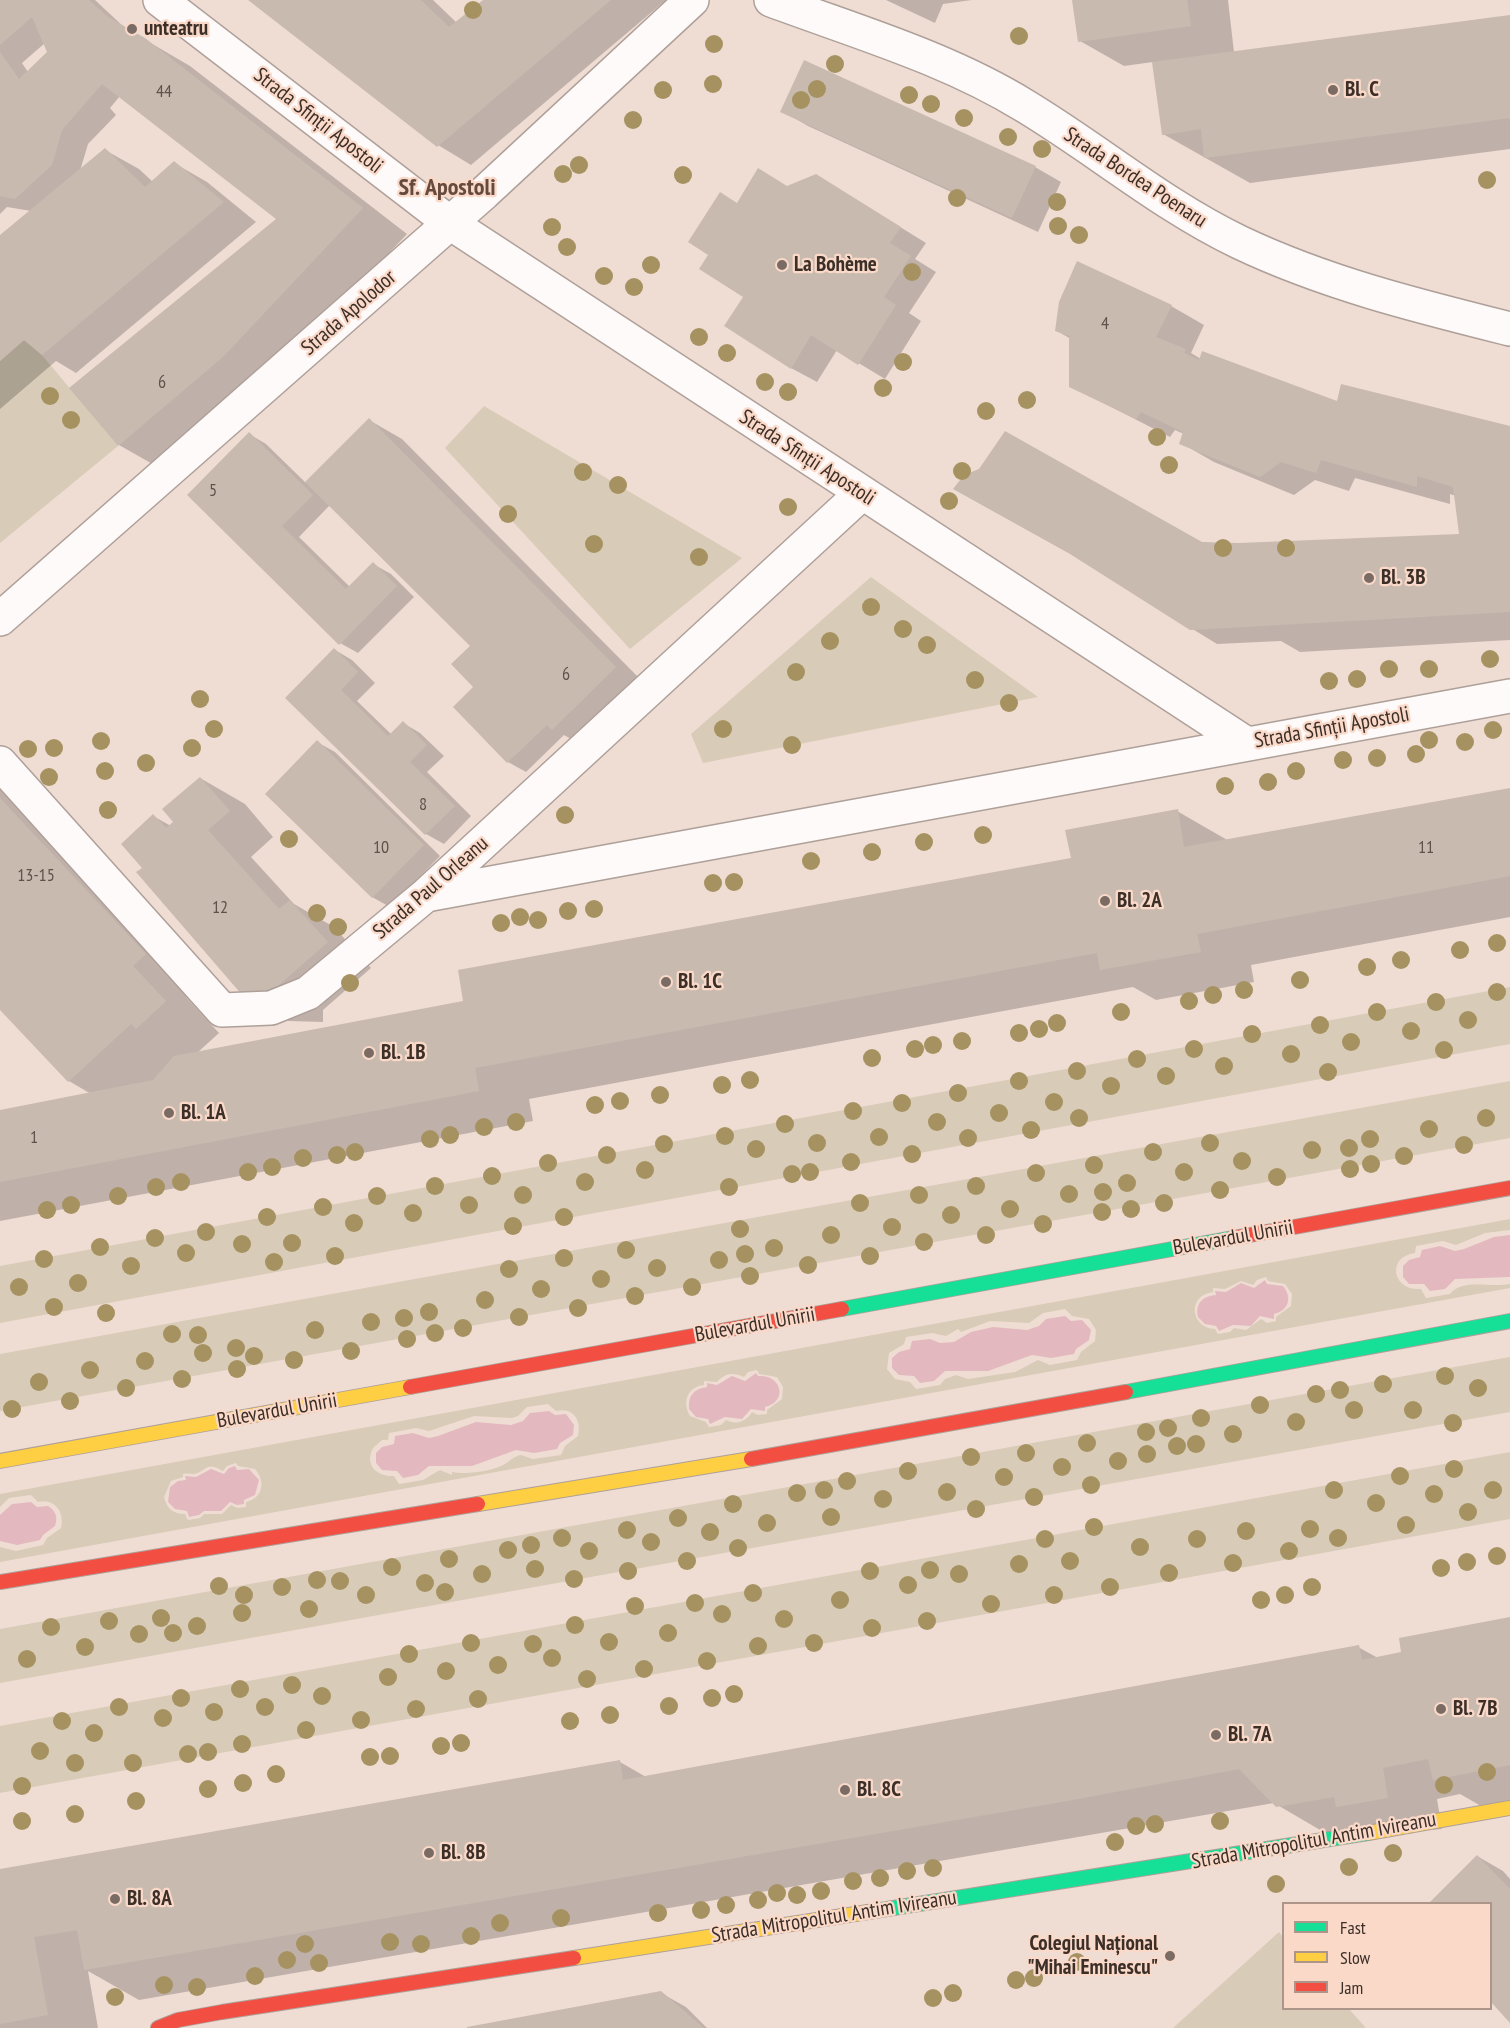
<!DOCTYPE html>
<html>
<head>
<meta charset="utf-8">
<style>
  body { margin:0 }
  #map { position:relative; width:1510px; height:2028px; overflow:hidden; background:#efddd4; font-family:"PT Sans Narrow",sans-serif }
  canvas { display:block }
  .legend { position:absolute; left:1282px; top:1902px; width:210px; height:108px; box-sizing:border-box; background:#fad9c9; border:2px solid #ae9589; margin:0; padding:8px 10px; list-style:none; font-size:18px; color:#3b2f28 }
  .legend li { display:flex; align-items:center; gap:12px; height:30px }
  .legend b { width:30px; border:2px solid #ae9589 }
</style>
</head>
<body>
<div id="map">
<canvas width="1510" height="2028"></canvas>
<ul class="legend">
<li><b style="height:8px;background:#16e098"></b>Fast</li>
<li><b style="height:8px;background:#ffcf43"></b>Slow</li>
<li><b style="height:8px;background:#f24e42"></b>Jam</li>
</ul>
</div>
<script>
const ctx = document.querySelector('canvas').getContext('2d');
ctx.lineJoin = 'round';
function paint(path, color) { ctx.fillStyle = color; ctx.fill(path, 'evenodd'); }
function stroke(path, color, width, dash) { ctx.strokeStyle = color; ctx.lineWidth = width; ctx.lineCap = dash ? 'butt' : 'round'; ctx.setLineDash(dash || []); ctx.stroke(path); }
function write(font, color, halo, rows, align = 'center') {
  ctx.font = font + ' "PT Sans Narrow",sans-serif'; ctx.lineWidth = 4.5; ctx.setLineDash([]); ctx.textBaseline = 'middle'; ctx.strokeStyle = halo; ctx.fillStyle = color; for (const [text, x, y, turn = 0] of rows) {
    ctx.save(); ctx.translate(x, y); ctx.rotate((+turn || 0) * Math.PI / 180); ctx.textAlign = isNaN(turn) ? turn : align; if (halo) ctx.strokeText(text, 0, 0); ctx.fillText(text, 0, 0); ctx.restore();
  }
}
paint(new Path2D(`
  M24,340L42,355L118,446L0,543V361Z
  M484,406L742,558L630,649L445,448Z
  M871,577L1038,697L703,763L691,734Z
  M1510,987V1044L0,1323V1266Z
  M1510,1081V1138L0,1411V1354Z
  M1510,1219V1230L1485,1233L1456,1245L1443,1241L1416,1246L1415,1253C1387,1256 1391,1291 1421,1289L1426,1298L1450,1294C1462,1278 1490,1288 1510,1284V1288L0,1562V1547L16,1551L43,1545L47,1538L61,1528C65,1513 55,1498 38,1502L31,1495L9,1498L0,1507V1494ZM1266,1277L1268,1281L1285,1284L1292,1294L1291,1306L1276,1317V1321L1267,1323L1261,1319L1246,1330L1234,1328L1230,1332L1218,1334L1215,1329C1190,1328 1187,1295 1213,1292V1288L1225,1289L1241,1281L1253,1285L1257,1280ZM1065,1309L1072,1316L1089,1319L1096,1330L1095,1341L1081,1352L1077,1360L1050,1365L1038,1360L1015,1372L968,1379L956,1375L945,1379L940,1385L916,1389L910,1382L895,1379L887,1369L889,1353L904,1344L906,1337L932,1333L946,1336L958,1329L961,1332L990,1321L1029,1323L1043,1313ZM757,1370L759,1374L777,1377L783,1387L782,1399L767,1410V1414L758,1415L752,1412C746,1422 736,1425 726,1420L721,1425L709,1427L706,1422L690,1416C682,1402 687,1387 704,1385V1381L717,1382C725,1373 733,1372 744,1377L748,1372ZM548,1404L556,1411C573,1407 582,1420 578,1436L565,1446L561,1455L533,1459L521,1455C514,1456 510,1461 505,1464C493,1471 468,1475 452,1472V1475L440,1470L423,1480L399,1484L394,1476C377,1477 364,1465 373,1448L382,1440H388L389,1433L416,1428L429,1431L474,1416L512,1418L518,1416L527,1407ZM236,1463L238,1466L255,1469C266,1482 263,1498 246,1502V1507L237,1508L231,1505L222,1514H204L200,1518L188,1520L185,1514C173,1514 167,1509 164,1497L171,1481L183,1477V1474C186,1473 190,1474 194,1474C206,1472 206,1460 223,1471L227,1466Z
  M1510,1357V1412L0,1683V1629Z
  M1510,1452V1519L0,1793V1726Z
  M1279,1932L1283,1937L1284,2008L1349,2009L1366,2028H1173Z`), '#d8cbb7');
paint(new Path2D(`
  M1510,1235V1277L1455,1279L1445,1289L1430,1291L1424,1284H1409L1403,1277V1266L1409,1260L1420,1257L1422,1250L1440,1246L1455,1251L1464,1249L1494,1237Z
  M1265,1280L1267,1284L1283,1286C1293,1298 1288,1311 1274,1314V1319L1260,1316L1251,1326L1233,1325L1219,1331L1216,1326L1205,1324L1198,1317C1195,1303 1203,1296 1216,1295L1215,1291L1226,1292L1241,1283L1254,1288Z
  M1065,1316L1071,1321L1082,1320L1091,1330L1089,1340L1076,1349L1074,1354L1051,1358L1032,1355L988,1371H945L934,1381L920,1383L914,1376L899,1375L892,1368V1358L899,1352L910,1349L912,1341L930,1339L940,1343L954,1342L971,1332L993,1327L1027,1330L1039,1326L1046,1319Z
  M756,1373L758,1376C781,1374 789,1401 765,1407V1411L751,1409L742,1419L725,1417L710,1424L708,1419L696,1417L689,1409C688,1396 693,1389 707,1387V1383L717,1385L732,1376L745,1381Z
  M549,1411L555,1415L566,1414L574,1425L573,1435L560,1443L557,1449L534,1453L516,1450L472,1466H429L418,1475L403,1478L397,1471L382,1470L376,1463V1453L382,1447L394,1444L395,1436L413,1433L429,1438L438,1436L476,1422L511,1425L523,1421L530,1413Z
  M235,1466L237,1470L249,1469L259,1480L255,1495L244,1500V1504L237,1505L230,1502L221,1511H204L199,1515L189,1517L187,1511L175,1509L168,1502L170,1487L178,1481L186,1480L185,1476L196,1477L211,1469L224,1474L229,1468Z
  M31,1502L37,1507L48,1506C56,1511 58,1517 55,1526L43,1535L40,1540L17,1545L0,1541V1515L12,1504Z`), '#e3b9bf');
paint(new Path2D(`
  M0,0H95L125,28L190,66L407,234L269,381L163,470L119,445L279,219L120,96L110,108L116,115L88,144L80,171L105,150L139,169L153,182L174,163L207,182L256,222L76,373L56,361L0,409V237L31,211L7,207L0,214ZM45,43L49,53L28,72L22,63Z
  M251,0H433L457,23L486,0H666L471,165L438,145Z
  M886,0H972L943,4L935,23Z
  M1074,0H1228L1234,52L1510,17V149L1250,183L1163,134L1153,62L1124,66L1080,41Z
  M782,111L1035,167L1061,182L1038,232L808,126Z
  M788,187L842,191L926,243L915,259L936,272L909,313L921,321L885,379L837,350L817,382L791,368L745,296L738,204Z
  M1171,306L1204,325L1191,353L1201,359L1338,403L1510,427V640L1300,652L1281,641L1217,644L1191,628L1202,543L1239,545L1460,535L1456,496L1450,494V504L1355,478L1349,491L1315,480L1294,495L1214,462L1181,443L1184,434L1175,430L1170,437L1070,386L1071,339L1057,331Z
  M369,420L402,439L648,687L586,748L564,735L526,772L508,762L455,707L475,687L472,647L330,505L299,537L350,587L373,564L391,574L414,597L358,653L340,643L189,495L249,434L266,444L306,483Z
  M335,650L352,660L375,683L357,701L391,734L403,723L420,733L444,756L427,772L471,816L444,844L426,834L287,698Z
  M317,742L335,752L440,856L390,907L372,897Z
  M200,778L245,804L273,837L251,857L294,904L334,927L371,968L323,1010V1022L289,1021L244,995L144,868L153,816L171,826Z
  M0,788L29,805L199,986L186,997L219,1033L197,1053L465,1003L1072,859L1177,811L1229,841L1510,789V917L1251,965L1254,982L1156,1000L1133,987L529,1099L533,1121L0,1221V1112L91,1094L69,1081L0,1008Z
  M1510,1619V1806L1488,1810L1460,1794L1437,1799L1442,1829L1332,1837L1274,1803L139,2000L88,1971L98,2028H0V1870L620,1762L646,1777L1358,1647L1378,1658L1403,1653Z
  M1477,1856L1503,1871L1510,1879V2021L1490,2000V1904Z
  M661,1993L686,2007L707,2028H469Z`), '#0003');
paint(new Path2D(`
  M0,0H89L108,17L145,38L363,208L224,356L118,446L69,388L276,219L102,84L62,130L52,165L15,199L0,196V52L19,79L47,52L32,17L0,45Z
  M248,0H421L449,27L483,0H611L437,147Z
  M1072,0H1187L1191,26L1078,42Z
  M1510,15V118L1204,158L1201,129L1162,135L1152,62Z
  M804,60L1036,166L1012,218L780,112Z
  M105,148L145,187L174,161L224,202L42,355L24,340L0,361V235Z
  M758,168L787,186L816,174L901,227L890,243L911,256L884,297L896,305L858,365L811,335L791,369L724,326L743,297L699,269L708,255L688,242L720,192L737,203Z
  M1077,261L1172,305L1156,337L1186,349L1184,353L1199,360L1202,351L1337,401L1341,384L1510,426V612L1190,630L1070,554L953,489L964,475L979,469L1005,431L1202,542L1239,543L1459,534L1453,487L1417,476V487L1321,460L1316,473L1281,462L1260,477L1179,444L1183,432L1141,412L1136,419L1069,387V336L1055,331L1059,302Z
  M369,418L616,667L552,730L547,725L507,763L453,707L473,687L451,664L470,646L305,482Z
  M249,432L313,495L282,526L346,589L373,562L397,586L339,645L187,495Z
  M334,648L358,672L341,690L388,736L403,721L427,745L410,762L455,806L425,835L285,698Z
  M317,740L424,845L372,898L265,794Z
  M200,777L230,811L208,830L279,909L290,900L328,942L279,985V997L243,996L136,872L142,868L121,844L153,814L166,828L173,822L162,809Z
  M1510,788V876L1197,934L1201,952L1100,970L1097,953L475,1068L479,1091L0,1182V1110L153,1080L174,1056L463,1001L458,970L1071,858L1065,830L1178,809L1184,847Z
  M0,798L146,954L133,966L166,1001L136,1029L131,1024L68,1082L0,1010Z
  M1510,1617V1765L1433,1780L1428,1759L1383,1768L1388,1798L1336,1807L1334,1797L1276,1807L1239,1769L1067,1801L84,1970L77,1930L34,1937L48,2015L0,2024V1869L620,1760L623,1780L1359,1645L1362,1660L1401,1652L1399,1638Z
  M1477,1855L1510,1889V2023L1491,2002V1904H1428Z
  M661,1991L704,2028H467V2027Z`), '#c8baaf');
const street = new Path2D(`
  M160,0L450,223L1247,744
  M771,0C857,32 947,58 1025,106C1098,150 1162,205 1239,242C1325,283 1418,306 1510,329
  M0,619L484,193L692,0
  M0,763L222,1010L271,1008L308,993L426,895L861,494
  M426,895L1510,696`);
const fast = new Path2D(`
  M842,1309L1233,1238
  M1126,1392L1510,1321
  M868,1912L1368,1833`);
const slow = new Path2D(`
  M0,1461L410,1387
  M478,1504L751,1459
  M1368,1833L1510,1808
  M574,1958L868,1912`);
const jam = new Path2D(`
  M1233,1238L1510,1188
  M410,1387L842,1309
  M751,1459L1126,1392
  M0,1582L478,1504
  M158,2028L178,2020L222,2012L574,1958`);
stroke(street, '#aea099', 36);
stroke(fast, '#aea099', 16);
stroke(slow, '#aea099', 16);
stroke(jam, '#aea099', 16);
stroke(street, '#fdfaf9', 33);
stroke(fast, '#16e098', 14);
stroke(slow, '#ffcf43', 14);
stroke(jam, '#f24e42', 14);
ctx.fillStyle = '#a69261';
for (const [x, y] of [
  [473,10],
  [1019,36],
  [714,44],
  [835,64],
  [713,84],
  [817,89],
  [663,90],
  [909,95],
  [801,100],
  [931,104],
  [964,118],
  [633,120],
  [1008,137],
  [1042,149],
  [579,165],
  [563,174],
  [683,175],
  [1487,180],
  [957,198],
  [1057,202],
  [1058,226],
  [552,227],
  [1079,235],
  [567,247],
  [651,265],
  [912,272],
  [604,276],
  [634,287],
  [699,337],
  [727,353],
  [903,362],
  [765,382],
  [883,388],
  [788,392],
  [50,396],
  [1027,400],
  [986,411],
  [71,420],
  [1157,437],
  [1169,465],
  [962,471],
  [583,472],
  [618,485],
  [949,501],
  [788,507],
  [508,514],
  [594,544],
  [1223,548],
  [1286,548],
  [699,557],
  [871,607],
  [903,629],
  [830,641],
  [927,645],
  [1490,659],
  [1389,669],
  [1429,669],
  [796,672],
  [1357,679],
  [975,680],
  [1329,681],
  [200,699],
  [1009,703],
  [214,729],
  [723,729],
  [1493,730],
  [1429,740],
  [101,741],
  [1465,742],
  [792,745],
  [54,748],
  [192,748],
  [28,749],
  [1416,754],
  [1377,758],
  [1343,760],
  [146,763],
  [105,771],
  [1296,771],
  [49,777],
  [1268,782],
  [1225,786],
  [108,810],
  [565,815],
  [983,835],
  [289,839],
  [924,842],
  [872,852],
  [811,861],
  [734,882],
  [713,883],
  [594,909],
  [568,911],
  [317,913],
  [520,917],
  [538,920],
  [501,923],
  [338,927],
  [1497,943],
  [1460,950],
  [1401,960],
  [1367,967],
  [1300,980],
  [350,983],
  [1244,990],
  [1497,992],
  [1213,995],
  [1189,1001],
  [1436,1002],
  [1121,1012],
  [1377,1012],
  [1468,1020],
  [1057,1023],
  [1320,1025],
  [1039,1029],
  [1411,1031],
  [1019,1033],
  [1252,1034],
  [962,1041],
  [1351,1042],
  [933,1045],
  [915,1049],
  [1194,1049],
  [1444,1050],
  [1291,1054],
  [872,1058],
  [1137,1059],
  [1224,1066],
  [1077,1071],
  [1328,1072],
  [1166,1076],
  [750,1080],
  [1019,1081],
  [722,1085],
  [1111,1086],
  [958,1093],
  [660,1095],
  [620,1101],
  [1054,1102],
  [902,1103],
  [595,1105],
  [853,1111],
  [999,1113],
  [1079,1118],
  [1486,1118],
  [516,1122],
  [937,1122],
  [785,1124],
  [484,1127],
  [1429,1129],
  [1031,1130],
  [450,1135],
  [725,1136],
  [879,1137],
  [968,1138],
  [430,1139],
  [1370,1139],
  [817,1143],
  [1210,1143],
  [664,1144],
  [1464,1145],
  [1349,1148],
  [756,1149],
  [1312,1150],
  [355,1152],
  [1153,1152],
  [912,1154],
  [337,1155],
  [607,1155],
  [1404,1156],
  [303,1158],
  [1242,1161],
  [851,1162],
  [548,1163],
  [1371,1164],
  [1094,1165],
  [272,1167],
  [1350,1169],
  [645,1170],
  [248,1172],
  [810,1172],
  [1184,1172],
  [1036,1173],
  [792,1174],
  [492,1176],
  [1277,1177],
  [181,1182],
  [585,1182],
  [1127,1183],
  [435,1186],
  [976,1186],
  [156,1187],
  [729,1187],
  [1220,1190],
  [1103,1192],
  [1069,1194],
  [523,1195],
  [919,1195],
  [118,1196],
  [377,1196],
  [860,1203],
  [1164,1203],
  [71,1205],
  [469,1205],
  [323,1207],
  [1010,1209],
  [1131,1209],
  [47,1210],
  [1102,1212],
  [413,1213],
  [951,1215],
  [267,1217],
  [564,1217],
  [354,1223],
  [1043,1224],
  [513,1226],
  [892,1227],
  [740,1229],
  [206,1232],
  [831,1235],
  [986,1235],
  [155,1238],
  [924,1242],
  [292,1243],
  [242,1244],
  [100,1247],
  [774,1248],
  [626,1250],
  [186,1253],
  [745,1254],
  [335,1256],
  [870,1256],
  [564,1258],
  [44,1259],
  [719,1260],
  [274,1262],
  [808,1265],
  [131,1266],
  [657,1268],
  [509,1269],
  [750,1276],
  [601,1279],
  [78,1283],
  [19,1287],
  [692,1287],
  [541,1289],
  [635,1296],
  [485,1300],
  [54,1307],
  [578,1308],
  [429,1312],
  [106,1313],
  [519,1317],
  [404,1318],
  [371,1322],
  [463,1328],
  [315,1330],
  [435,1333],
  [172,1334],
  [198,1335],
  [407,1339],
  [236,1348],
  [351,1351],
  [203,1353],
  [254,1356],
  [294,1360],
  [145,1361],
  [237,1369],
  [90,1370],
  [1445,1376],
  [182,1379],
  [39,1382],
  [1383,1384],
  [126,1388],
  [1478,1388],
  [1340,1390],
  [1316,1394],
  [70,1401],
  [1260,1405],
  [12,1409],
  [1354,1410],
  [1413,1410],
  [1201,1418],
  [1296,1422],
  [1453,1423],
  [1168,1428],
  [1146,1432],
  [1233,1434],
  [1087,1443],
  [1196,1444],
  [1177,1446],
  [1026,1453],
  [1147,1454],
  [971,1457],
  [1118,1461],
  [1062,1467],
  [1454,1469],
  [908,1471],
  [1400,1476],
  [1004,1477],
  [847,1481],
  [1091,1485],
  [824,1490],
  [1334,1490],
  [1493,1490],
  [947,1492],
  [797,1493],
  [1434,1494],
  [1034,1497],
  [883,1499],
  [1376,1503],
  [733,1504],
  [976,1509],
  [1468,1512],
  [831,1517],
  [678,1518],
  [767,1523],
  [1406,1525],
  [1094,1527],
  [1310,1529],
  [627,1530],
  [1246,1531],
  [710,1532],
  [562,1538],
  [1338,1538],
  [1045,1539],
  [1197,1539],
  [651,1542],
  [531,1545],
  [1140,1547],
  [738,1548],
  [508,1550],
  [589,1551],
  [1289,1551],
  [1497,1556],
  [449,1559],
  [687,1561],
  [1070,1561],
  [1467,1562],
  [1233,1563],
  [1019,1564],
  [392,1567],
  [1441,1568],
  [535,1569],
  [930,1570],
  [628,1571],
  [870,1571],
  [1169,1573],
  [482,1574],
  [959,1574],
  [574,1579],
  [317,1580],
  [340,1581],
  [425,1583],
  [908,1585],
  [219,1586],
  [282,1587],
  [1110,1587],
  [1312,1587],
  [445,1592],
  [753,1593],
  [244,1595],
  [366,1595],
  [1054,1595],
  [1285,1595],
  [840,1600],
  [1261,1600],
  [695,1603],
  [991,1604],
  [635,1606],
  [309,1609],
  [242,1613],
  [722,1614],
  [161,1618],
  [784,1619],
  [109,1621],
  [927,1621],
  [575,1625],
  [197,1626],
  [51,1627],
  [872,1628],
  [173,1633],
  [668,1633],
  [139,1634],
  [609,1642],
  [471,1643],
  [814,1643],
  [533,1644],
  [758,1646],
  [85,1647],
  [409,1654],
  [552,1658],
  [27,1659],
  [707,1661],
  [498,1665],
  [644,1669],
  [446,1671],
  [388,1677],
  [587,1679],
  [292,1685],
  [240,1689],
  [734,1694],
  [322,1696],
  [181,1698],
  [712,1698],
  [478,1699],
  [669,1706],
  [119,1707],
  [265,1707],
  [416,1709],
  [214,1712],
  [610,1715],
  [163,1718],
  [361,1720],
  [62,1721],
  [570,1721],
  [306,1730],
  [94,1733],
  [461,1743],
  [242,1744],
  [441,1746],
  [40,1751],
  [208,1752],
  [188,1754],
  [390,1756],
  [370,1757],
  [75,1763],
  [133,1763],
  [1487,1772],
  [276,1774],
  [243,1783],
  [1444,1785],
  [22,1786],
  [208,1789],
  [136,1801],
  [75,1814],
  [22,1821],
  [1220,1821],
  [1155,1824],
  [1136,1826],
  [1115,1842],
  [1393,1853],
  [1349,1867],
  [933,1868],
  [907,1871],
  [880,1878],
  [853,1881],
  [1276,1884],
  [821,1891],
  [777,1893],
  [797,1895],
  [758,1900],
  [726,1905],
  [701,1910],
  [658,1913],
  [561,1918],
  [500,1923],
  [471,1936],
  [390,1942],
  [305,1944],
  [421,1944],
  [287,1960],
  [1077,1962],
  [319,1963],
  [255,1976],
  [1034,1978],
  [1016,1980],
  [164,1985],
  [197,1987],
  [953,1993],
  [115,1997],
  [933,1998]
]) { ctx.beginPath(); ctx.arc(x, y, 9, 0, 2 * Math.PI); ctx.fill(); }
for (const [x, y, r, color] of [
  [132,29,6,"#7a6c64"],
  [1333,90,6,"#7a6c64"],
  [782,265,6,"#7a6c64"],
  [1369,578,6,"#7a6c64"],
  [1105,901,6,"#7a6c64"],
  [666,982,6,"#7a6c64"],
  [369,1053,6,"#7a6c64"],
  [169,1113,6,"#7a6c64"],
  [1441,1709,6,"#7a6c64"],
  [1216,1735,6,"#7a6c64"],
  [845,1790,6,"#7a6c64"],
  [429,1853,6,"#7a6c64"],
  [115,1899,6,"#7a6c64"],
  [1170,1956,6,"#7a6c64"]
]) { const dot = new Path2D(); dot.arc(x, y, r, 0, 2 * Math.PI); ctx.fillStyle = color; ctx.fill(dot); stroke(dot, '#fad9c9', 2); }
write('18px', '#5e524a', null, [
  ["44",164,92],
  ["4",1105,324],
  ["6",162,383],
  ["5",213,491],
  ["6",566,675],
  ["8",423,805],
  ["10",381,848],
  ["11",1426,848],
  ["13-15",36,876],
  ["12",220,908],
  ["1",34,1138]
]);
write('bold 21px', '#3b2f28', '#fad9c9', [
  ["unteatru",144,29],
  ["Bl. C",1345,90],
  ["La Bohème",794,265],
  ["Bl. 3B",1381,578],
  ["Bl. 2A",1117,901],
  ["Bl. 1C",678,982],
  ["Bl. 1B",381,1053],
  ["Bl. 1A",181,1113],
  ["Bl. 7B",1453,1709],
  ["Bl. 7A",1228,1735],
  ["Bl. 8C",857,1790],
  ["Bl. 8B",441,1853],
  ["Bl. 8A",127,1899],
  ["Colegiul Național",1158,1944,"right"],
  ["\"Mihai Eminescu\"",1158,1968,"right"]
], 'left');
write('21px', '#3b2f28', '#fad9c9', [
  ["Strada Sfinții Apostoli",318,121,38],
  ["Strada Bordea Poenaru",1135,178,33],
  ["Strada Apolodor",349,313,-41],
  ["Strada Sfinții Apostoli",807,458,33],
  ["Strada Sfinții Apostoli",1332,728,-10],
  ["Strada Paul Orleanu",431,888,-41],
  ["Bulevardul Unirii",1233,1238,-10],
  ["Bulevardul Unirii",755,1325,-10],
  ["Bulevardul Unirii",277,1411,-10],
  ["Strada Mitropolitul Antim Ivireanu",1314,1841,-10],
  ["Strada Mitropolitul Antim Ivireanu",834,1917,-9]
]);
write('bold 24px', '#654a3d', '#fad9c9', [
  ["Sf. Apostoli",447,188]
]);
</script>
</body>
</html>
